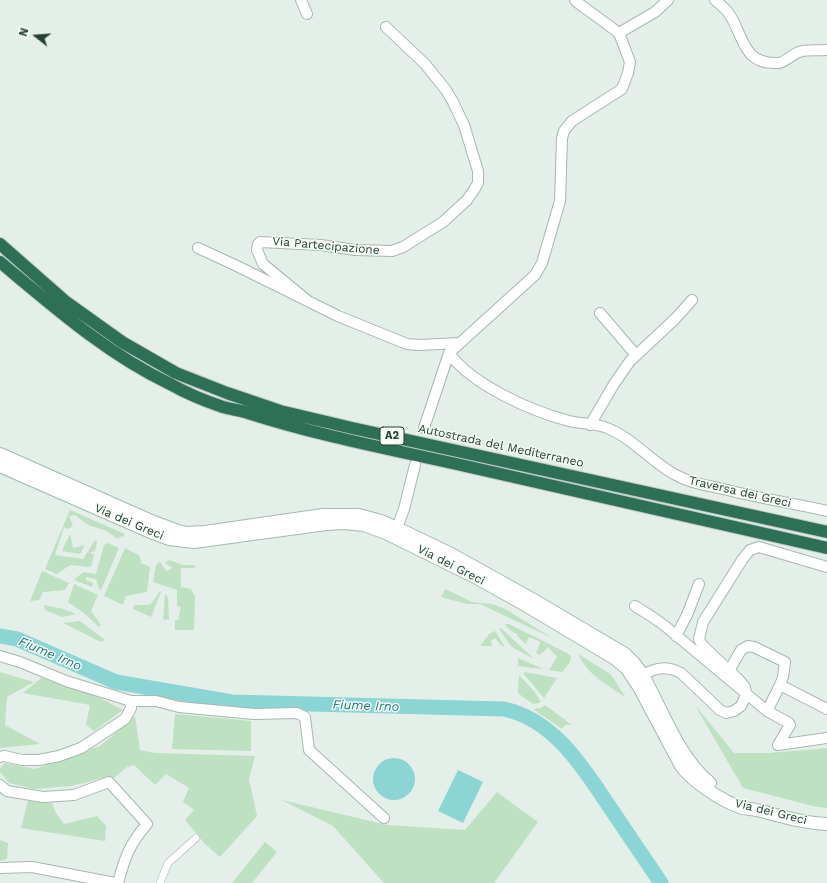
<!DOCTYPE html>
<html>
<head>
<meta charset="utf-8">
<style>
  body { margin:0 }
  #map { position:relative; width:827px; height:883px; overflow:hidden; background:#e5efe9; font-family:"Work Sans",sans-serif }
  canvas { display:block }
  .north { position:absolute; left:16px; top:16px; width:40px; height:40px; -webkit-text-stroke:3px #f6fbf7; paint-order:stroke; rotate:287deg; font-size:11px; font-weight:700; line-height:16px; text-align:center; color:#234234 }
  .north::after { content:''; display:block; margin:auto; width:14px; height:18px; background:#234234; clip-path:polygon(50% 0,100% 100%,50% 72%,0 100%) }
</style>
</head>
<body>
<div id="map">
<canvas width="827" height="883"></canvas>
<div class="north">N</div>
</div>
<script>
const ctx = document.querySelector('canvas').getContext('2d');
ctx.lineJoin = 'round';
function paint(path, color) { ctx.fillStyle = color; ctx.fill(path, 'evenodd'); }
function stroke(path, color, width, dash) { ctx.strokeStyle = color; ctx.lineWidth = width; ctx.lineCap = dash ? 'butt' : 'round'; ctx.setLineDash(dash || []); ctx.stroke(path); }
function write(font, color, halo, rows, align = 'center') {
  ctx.font = font + ' "Work Sans",sans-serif'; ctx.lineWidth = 3; ctx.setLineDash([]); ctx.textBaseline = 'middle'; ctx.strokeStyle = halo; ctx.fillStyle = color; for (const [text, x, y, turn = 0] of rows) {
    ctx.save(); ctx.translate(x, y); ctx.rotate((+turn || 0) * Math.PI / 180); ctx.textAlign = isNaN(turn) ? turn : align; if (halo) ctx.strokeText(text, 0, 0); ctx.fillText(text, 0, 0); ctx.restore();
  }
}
paint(new Path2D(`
  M70,510L125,534L123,537L121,536L118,539L109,533L107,531L88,525L75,515L69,516L73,526L68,529L64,527L55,555L83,559L95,540L97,541L95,551L91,552V554H94L91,567L70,565L57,574L45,569Z
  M70,534L73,548L85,545L80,554L62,551Z
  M108,543L119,548L101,590L99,589L96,579L86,577V580L93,583L92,587L74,580L83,572L96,574L104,545Z
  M125,548L139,555L141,561V563L150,567L147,592L126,596L123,605L104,596Z
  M169,560L183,565H195V568H181V587L191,589L195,597L194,630H175V620H178L181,607L177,606V590L153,582L156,565L160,562L166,571L173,568L165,563Z
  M42,571L69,583L65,590L43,592L39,600L30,601Z
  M74,584L98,595L91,611L101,625L99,627L84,613L68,602Z
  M445,589L472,602L492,604L505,609L554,639L480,604H467L441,597Z
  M160,591L161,592L151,617L133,609L134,605H147L151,604Z
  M165,593L168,598L169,619L163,620Z
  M44,605L64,609L76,614L62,617L45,610Z
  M80,621L105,640L101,642L63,623Z
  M506,624H509L567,653L571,656L570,662L562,672L549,670L557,657L548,647L540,655L536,653L540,643L539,641L529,637L526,644L519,638L517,634L511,631L505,625Z
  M501,628L534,659L512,647L499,629Z
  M495,631L505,647L502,646L495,638L491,641L492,646H480L489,634Z
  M578,654L609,673L614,679L625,697C606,684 588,675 578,654Z
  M518,658L541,668V669L518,666Z
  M0,672L34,682L7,697L5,725L40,744L0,748Z
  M525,672L557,678L544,698L523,673Z
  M519,675L534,691L541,702L538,703L533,704L519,694L518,691Z
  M41,678L89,692L123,710L94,731L86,725L90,705L23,693Z
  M545,705L572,725H565L562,729L533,709L541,708Z
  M695,705L734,753H769L827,748V808L813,806L743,788Z
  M175,714L251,721V751L172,749Z
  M135,716L140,750L155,753L255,756L249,779L257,816L220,857L204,843L185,820L194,810L183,802L189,788L166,774L155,785L134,765L127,767L113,779L102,778L72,786L34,789L9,783L0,772V768L5,763L35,769L100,746Z
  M497,792L538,822L494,883H384L333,826L282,800L387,825L465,830Z
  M28,801L52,803L56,813L64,824L97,816L106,826L105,841L21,828Z
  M0,840L8,843L7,859L0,861Z
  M265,842L277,852L252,883H232Z`), '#bde1c1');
paint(new Path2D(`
  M373 779a21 21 0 1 1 42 0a21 21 0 1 1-42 0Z
  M458,770L483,782L463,823L438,811Z`), '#8bd6d5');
stroke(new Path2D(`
  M0,636L17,639L116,682L232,702L504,709C555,720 584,769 611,809C628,834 644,858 661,883`), '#8bd6d5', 15);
stroke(new Path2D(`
  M415,463L424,428`), '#beccc5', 10, [10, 5]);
const pedestrian = new Path2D(`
  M160,883L168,863L196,838`);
const minor = new Path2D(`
  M301,0L307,14
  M575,0L578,3L619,33
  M715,0C719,3 723,7 727,11C744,32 740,65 778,63C785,63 792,54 799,52C808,49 818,51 827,50
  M619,33L655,12L668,0
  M198,248L237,266L338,316L407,344L420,345L459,343
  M308,301L263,264L257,250L258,244L260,242L321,245L355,250L392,251L403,247L443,222L467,200L474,190L478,183V171L464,125L453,102L446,90L425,64L386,27
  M600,313L636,355
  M449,353C472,385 531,411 569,421C581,424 595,423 607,428C633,438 650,461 674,474C689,483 706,485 723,489C758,498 792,503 827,511
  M590,425L614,384L630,361L675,319L692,300
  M424,428L449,353L535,275L542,263L560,201L562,138L564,131L572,121L622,89L628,73L630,62L619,33
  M397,528L404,509L415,465
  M635,606L654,618L665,626L767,711L789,723L790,725L778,745
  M676,636L687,615L699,584
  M0,656L20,662L66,681L131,701V708L125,719L81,748L59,756L39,760H22L4,756L0,757
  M729,671L741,650L748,646L754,647L785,662L783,677L780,685
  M643,675C656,667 667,666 681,673L720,710L726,713L734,711L741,706L746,695L745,687L739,680L702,645L699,639L703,622L742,560L750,550L759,547L827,567
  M131,701H156L179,707L254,714L297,713L305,717L309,750L384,818
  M767,711L780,685L827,709
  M778,745L827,738
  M0,785L7,791L43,797L74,795L109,782L147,824C129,845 125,857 118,883
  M0,868L32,867L115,883`);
const secondary = new Path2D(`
  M0,454L149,520L178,531L187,533L205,532L323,515H359L381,521L397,528L453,555L532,599L625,654L634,663L643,675C661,708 680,760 710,783
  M0,466L153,533L169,539L194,542L326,524L344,523L364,525L386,533L475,577L527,606L614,658L627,669L639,687L681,766C694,783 722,801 742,808C747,809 752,809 757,810C780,816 803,823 827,824`);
const motorway = new Path2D(`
  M0,244L66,302L122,342L176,373L227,393L280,411L352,428L827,532
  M0,262C54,307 107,354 170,384C186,393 205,401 223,407C230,409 238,410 245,412C316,435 389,449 461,465C583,492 705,521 827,548`);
stroke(pedestrian, '#a7b8af', 8);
stroke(minor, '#a7b8af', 12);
stroke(secondary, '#a2bbaf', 14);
stroke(motorway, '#c1cac6', 14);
stroke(pedestrian, '#fff', 7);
stroke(minor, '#fff', 10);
stroke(secondary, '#fff', 12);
stroke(motorway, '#2d7057', 12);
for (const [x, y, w] of [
  [392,436,24]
]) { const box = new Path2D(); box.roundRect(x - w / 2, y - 9, w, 18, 3); ctx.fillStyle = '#f6fbf7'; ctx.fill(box); stroke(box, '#234234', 1); }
write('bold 11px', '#234234', null, [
  ["A2",392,436]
]);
write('12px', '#234234', '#f6fbf7', [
  ["Via Partecipazione",326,246,5],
  ["Autostrada del Mediterraneo",501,446,12],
  ["Traversa dei Greci",740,492,13],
  ["Via dei Greci",129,522,23],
  ["Via dei Greci",451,565,27],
  ["Via dei Greci",771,812,14]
]);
write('italic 13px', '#197b7c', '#f6fbf7', [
  ["Fiume Irno",50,654,23],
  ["Fiume Irno",366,706,2]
]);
</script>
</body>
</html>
